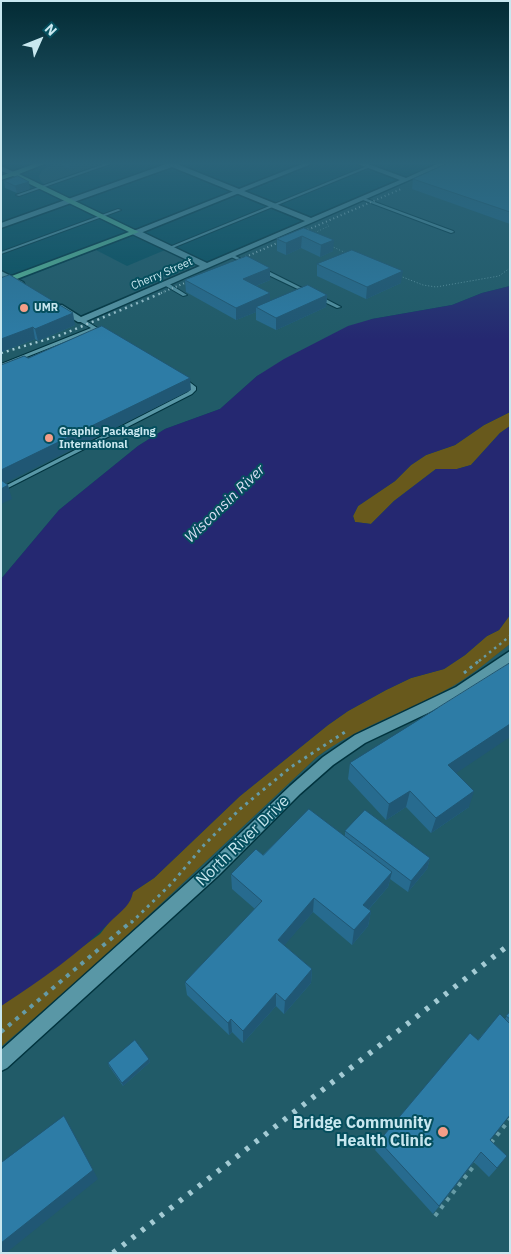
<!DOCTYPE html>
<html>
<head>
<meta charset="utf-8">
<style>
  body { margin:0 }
  #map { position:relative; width:511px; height:1254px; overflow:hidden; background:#054f5e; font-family:"IBM Plex Sans",sans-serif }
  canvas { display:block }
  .frame { position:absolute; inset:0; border:2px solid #c8e7ef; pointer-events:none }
  .north { position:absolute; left:15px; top:15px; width:50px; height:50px; -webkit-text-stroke:4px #054f5e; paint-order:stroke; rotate:46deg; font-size:14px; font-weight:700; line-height:20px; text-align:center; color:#c8e7ef }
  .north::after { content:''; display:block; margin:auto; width:18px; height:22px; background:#c8e7ef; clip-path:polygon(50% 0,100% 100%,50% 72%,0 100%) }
</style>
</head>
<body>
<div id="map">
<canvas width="511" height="1254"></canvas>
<div class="frame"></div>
<div class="north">N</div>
</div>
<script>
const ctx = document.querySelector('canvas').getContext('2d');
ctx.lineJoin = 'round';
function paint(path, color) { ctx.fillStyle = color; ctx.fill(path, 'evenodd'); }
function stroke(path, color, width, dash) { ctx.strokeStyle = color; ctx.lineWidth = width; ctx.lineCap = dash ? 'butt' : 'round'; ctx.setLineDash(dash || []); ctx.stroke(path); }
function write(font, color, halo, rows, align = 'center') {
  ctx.font = font + ' "IBM Plex Sans",sans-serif'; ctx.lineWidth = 4; ctx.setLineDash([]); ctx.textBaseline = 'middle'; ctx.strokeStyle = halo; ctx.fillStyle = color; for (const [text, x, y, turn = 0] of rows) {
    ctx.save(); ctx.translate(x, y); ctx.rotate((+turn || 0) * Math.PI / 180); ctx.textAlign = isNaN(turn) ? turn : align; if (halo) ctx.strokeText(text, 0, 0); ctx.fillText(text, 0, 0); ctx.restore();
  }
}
paint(new Path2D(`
  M52,164H105L45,185L40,180L39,176L42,170Z
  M449,164H510V286L482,293L452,305L372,319L257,376L220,409L165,429L138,446L59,510L1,579V287L96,250L127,266L165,250L195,265L196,267L193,268L158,284L164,287Z
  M510,644V1253H1V1047L96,965L317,757L342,739L364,727L443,692L470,675Z`), '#215b68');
paint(new Path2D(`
  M510,412V426L500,433L471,465L457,469H436L394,501L371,524L355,522L353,516L358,506L395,481L411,465L426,455L455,445L484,425Z
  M510,615V644C488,661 468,679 444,691C401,714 356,728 317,757L96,965L1,1047V1006L100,934L133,892L154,878L240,796L328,725L348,711L386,690L411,678L444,669L465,655L487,636L499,630Z`), '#68591c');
paint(new Path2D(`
  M510,286V412L484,425L455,445L426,455L411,465L395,481L358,506L353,516L355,522L371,524L394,501L436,469H457L471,465L500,433L510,426V615L499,630L487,636L465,655L444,669L411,678L386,690L348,711L328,725L240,796L154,878L133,892C131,904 122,911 113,919C80,953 41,980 1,1006V579L59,510L138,446L165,429L220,409L257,376L284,359L348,326L372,319L452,305L482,293Z`), '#252871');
const service = new Path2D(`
  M104,164H110L19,196L16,195Z
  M367,166L370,167L170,249L167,248Z
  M364,198L453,231L454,232L451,233L363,200V198Z
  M118,209L121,210L1,254V252Z
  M231,255H233L250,263L247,264L231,257Z
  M260,269H264L310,292L306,293L260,271Z
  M164,283H168L187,295L183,296L164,285Z
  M316,296H320L341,307L337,308L316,298Z
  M79,319H83L104,332L102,333L95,330L1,367V364L91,328L79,321Z
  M183,377L196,387V390L192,394L8,488H4L3,487L188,392L190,390V387L181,380L180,379Z`);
const minor = new Path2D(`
  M166,164H177L311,218L400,180L358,164H368L406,178L437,164H446L84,322H78L56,309V305H62L81,317L200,266L132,234V230H138L207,263L305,221L172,167L1,228V223Z
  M1,166L16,173L17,174L14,176L1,171Z
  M1,271L23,282L24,284L17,286L1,276Z
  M510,651V663L466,695L365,743L333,765L300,794L218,876L7,1068L1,1071V1050L206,866L290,786L323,757L355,735L456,687Z`);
const tertiary = new Path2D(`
  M302,164H311L138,234L131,232Z`);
const primary = new Path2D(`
  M34,164H44L19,174L139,232L1,285V280L129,232L13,176L1,180V176Z`);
stroke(service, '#00333e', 2);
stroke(minor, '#00333e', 3);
stroke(tertiary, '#00333e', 3);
stroke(primary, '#00333e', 3);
stroke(new Path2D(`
  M312,234L329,226L327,224
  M331,246L346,253
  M400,276L423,285L436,287L499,276L510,268`), '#669ba6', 1, [1, 2]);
stroke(new Path2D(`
  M479,661L510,636`), '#669ba6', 2.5, [2.5, 4]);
stroke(new Path2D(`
  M464,673L480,660
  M131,923L172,883L204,845L240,809L291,767L345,732`), '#669ba6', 3, [3, 4.5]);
stroke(new Path2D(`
  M1,1032L132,921
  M491,1143L510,1119
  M435,1216L477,1162`), '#669ba6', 4, [4, 5.5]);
paint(service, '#5997a6');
paint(minor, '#5997a6');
paint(tertiary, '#5997a6');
paint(primary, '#5cbd99');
stroke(new Path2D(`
  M227,265L401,189
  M161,293L199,277`), '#a4cbd4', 2, [1, 3]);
stroke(new Path2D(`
  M1,353L61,335L164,292`), '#a4cbd4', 2.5, [2, 4]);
stroke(new Path2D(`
  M113,1253L510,944`), '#a4cbd4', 5.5, [4, 8]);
paint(new Path2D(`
  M60,164H84L70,169Z
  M510,164V224L412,189L413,179Z
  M4,181L30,189L17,193L5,188Z
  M304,228L333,251L320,257L301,248L286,255L277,251V239Z
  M317,264L401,283L366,299L317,276Z
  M270,268V280L256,286L270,301L327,295L326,307L276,330L256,320V312L236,320L186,292L185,280Z
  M1,278L75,325L38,341L35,339L1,352Z
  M350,763L455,773L469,807L431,833L406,807L386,820L348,779Z
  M345,831L430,858L427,869L408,892L390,879L388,887L369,909L371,911L368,926L352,945L313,912L284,945L312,969L311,983L284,1014L276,1006L243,1043L232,1032L229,1035L187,995L185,982L255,909L232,889L231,874L263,855L345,836Z
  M510,1012V1115L490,1140L497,1168L489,1177L474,1162L433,1214L375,1150L379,1141L478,1040L505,1019Z
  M149,1059L150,1062L123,1086L109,1066L108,1063Z`), '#276b8f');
paint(new Path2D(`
  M69,164H84L70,169Z
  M29,182L30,189L17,193L15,186Z
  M302,236L301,248L286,255V243Z
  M334,240L333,251L320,257L321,245Z
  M270,268V280L243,291V279Z
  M403,271L401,283L366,299L367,287Z
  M270,293V305L256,307V312L236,320V308Z
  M327,295L326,307L276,330V318Z
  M73,313L75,325L38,341L35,329Z
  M33,327L35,339L1,352V339Z
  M190,378L191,390L1,485V470Z
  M8,485L12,499L1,504V489Z
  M510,724V737L443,782L448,765Z
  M410,791L406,807L386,820L389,804Z
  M474,791L469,807L431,833L436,818Z
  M430,858L427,869L408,892L411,881Z
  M392,872L388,887L360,919L363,905Z
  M314,898L313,912L277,954L278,940Z
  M371,911L368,926L352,945L354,930Z
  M312,969L311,983L284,1014L285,1001Z
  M276,993V1006L243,1043V1031Z
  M231,1019L232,1032L229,1035L228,1023Z
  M149,1059L150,1062L123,1086L122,1083Z
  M70,1126L98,1179L6,1253H1V1243Z`), '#205774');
const building = new Path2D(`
  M446,164H510V212L413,179Z
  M18,176L29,182L15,186L4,181Z
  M304,228L334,240L321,245L302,236L286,243L277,239Z
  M352,250L403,271L367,287L317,264Z
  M247,256L270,268L243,279L270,293L236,308L185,280Z
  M10,275L73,313L35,329L33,327L1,339V278Z
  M308,285L327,295L276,318L256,307Z
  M102,326L190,378L1,470V365L24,356L28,358Z
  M1,480L8,485L1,489Z
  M510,663V724L448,765L474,791L436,818L410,791L389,804L350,763Z
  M309,809L392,872L363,905L371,911L354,930L314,898L278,940L312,969L285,1001L276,993L243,1031L231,1019L228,1023L185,982L262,901L231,874L256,849L263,855Z
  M365,810L430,858L411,881L345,831Z
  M510,1012V1019L506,1016Z
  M500,1014L510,1024V1115L490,1140L507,1156L497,1168L481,1152L439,1206L379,1141L470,1033L478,1040Z
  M135,1040L149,1059L122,1083L108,1063Z
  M64,1116L93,1170L1,1243V1163Z`);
paint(building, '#2d7ca6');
stroke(building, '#205774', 1);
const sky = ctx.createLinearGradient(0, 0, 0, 340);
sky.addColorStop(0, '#032b34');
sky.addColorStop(0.48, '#2a6379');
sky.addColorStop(1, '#2a637900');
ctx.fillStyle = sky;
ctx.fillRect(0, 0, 511, 340);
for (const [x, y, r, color] of [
  [24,308,5,"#f49e88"],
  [49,438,5,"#f49e88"],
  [443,1132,6,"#f49e88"]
]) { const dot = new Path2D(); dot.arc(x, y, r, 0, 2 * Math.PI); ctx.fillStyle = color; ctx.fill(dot); stroke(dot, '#054f5e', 2); }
write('11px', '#c8e7ef', '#054f5e', [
  ["Cherry Street",162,274,-23]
]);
write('bold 11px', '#c8e7ef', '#054f5e', [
  ["UMR",34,308],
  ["Graphic Packaging",59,432],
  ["International",59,445]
], 'left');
write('italic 15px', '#dadff5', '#054f5e', [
  ["Wisconsin River",225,504,-44]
]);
write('16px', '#c8e7ef', '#054f5e', [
  ["North River Drive",243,841,-44]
]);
write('bold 16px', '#c8e7ef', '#054f5e', [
  ["Bridge Community",432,1123],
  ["Health Clinic",432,1141]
], 'right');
</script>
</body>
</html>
